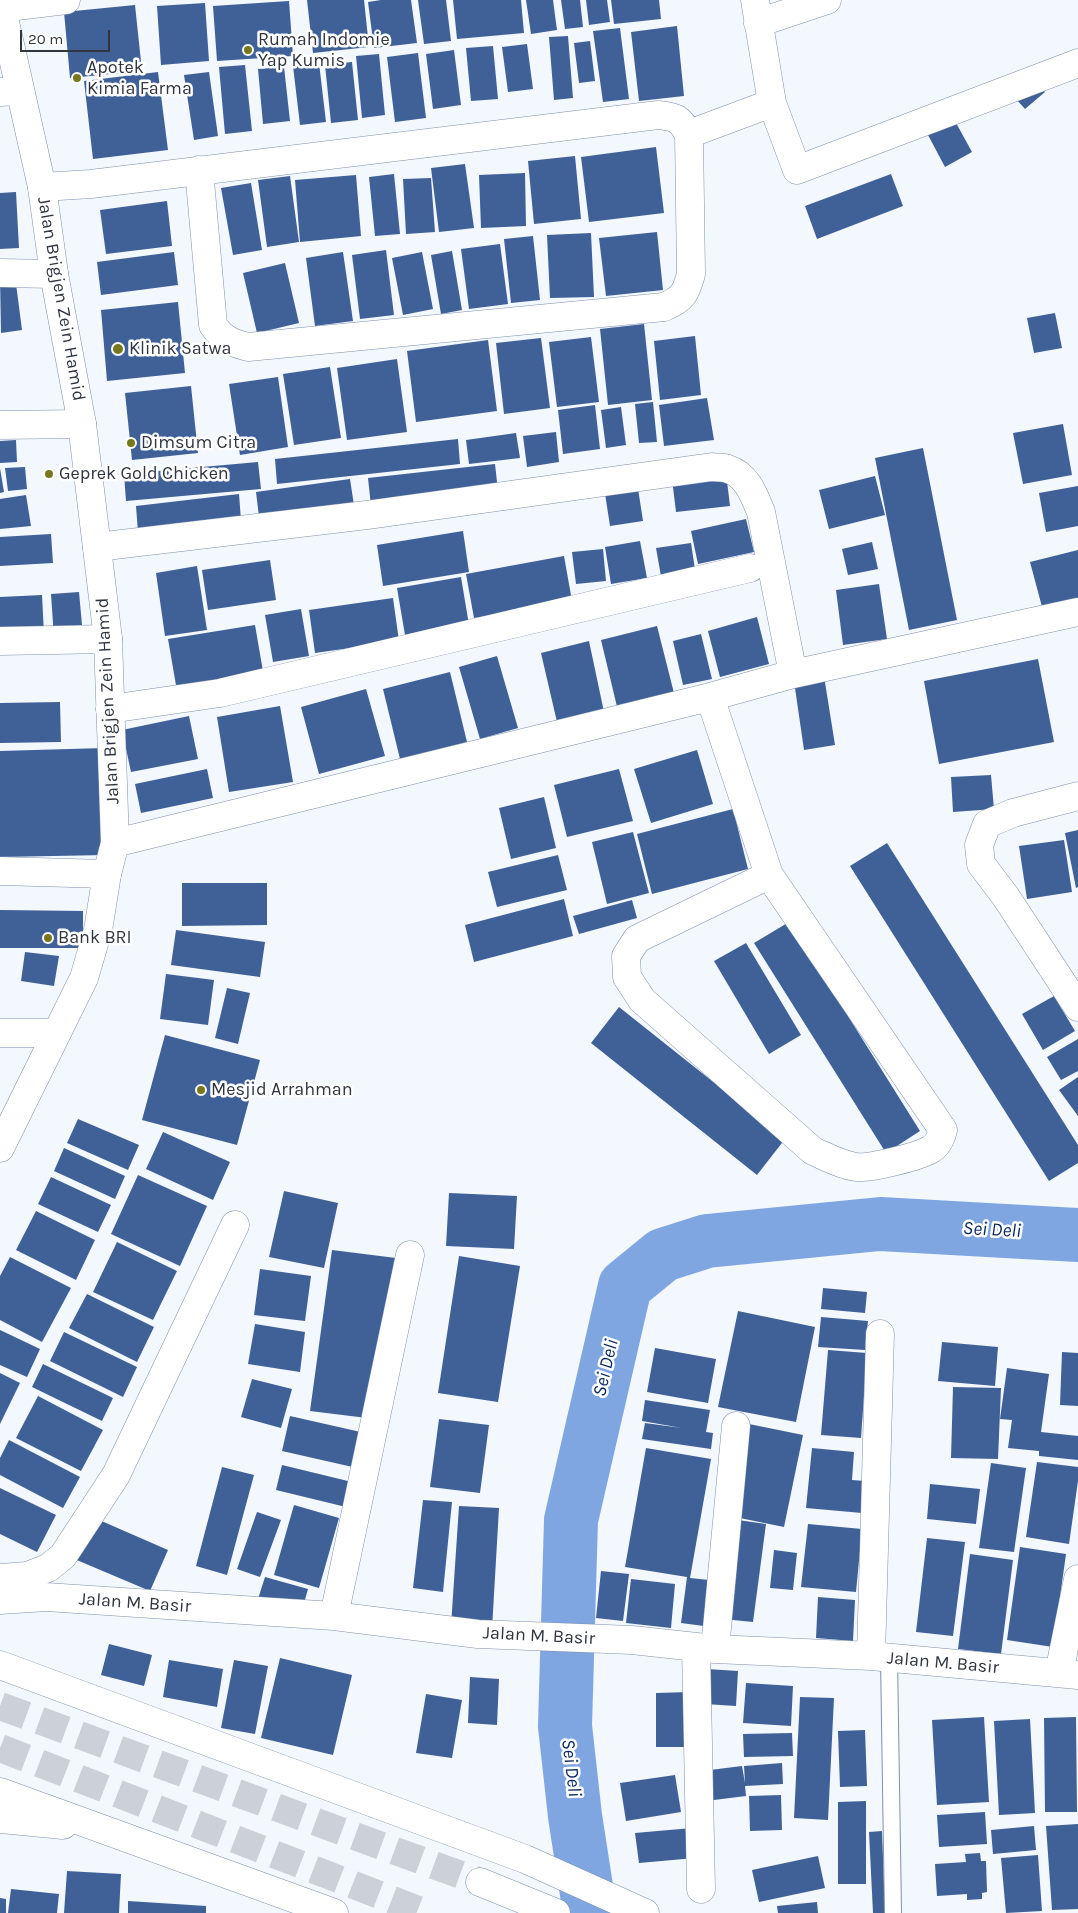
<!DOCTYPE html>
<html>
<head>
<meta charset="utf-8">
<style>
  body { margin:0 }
  #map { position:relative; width:1078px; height:1913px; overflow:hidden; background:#f3f7fe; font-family:Karla,sans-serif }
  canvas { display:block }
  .scale { position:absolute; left:20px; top:30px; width:90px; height:22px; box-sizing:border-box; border:2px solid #2f3642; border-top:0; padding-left:6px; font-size:15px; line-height:18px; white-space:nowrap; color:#2f3642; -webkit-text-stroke:4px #fff; paint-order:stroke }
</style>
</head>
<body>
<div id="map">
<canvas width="1078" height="1913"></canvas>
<div class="scale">20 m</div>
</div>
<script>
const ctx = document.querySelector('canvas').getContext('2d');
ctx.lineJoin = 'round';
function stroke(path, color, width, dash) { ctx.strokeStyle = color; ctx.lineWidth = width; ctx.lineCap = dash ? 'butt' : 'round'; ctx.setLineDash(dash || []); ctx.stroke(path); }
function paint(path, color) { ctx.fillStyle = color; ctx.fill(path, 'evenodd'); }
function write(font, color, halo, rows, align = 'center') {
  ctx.font = font + ' Karla,sans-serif'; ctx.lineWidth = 5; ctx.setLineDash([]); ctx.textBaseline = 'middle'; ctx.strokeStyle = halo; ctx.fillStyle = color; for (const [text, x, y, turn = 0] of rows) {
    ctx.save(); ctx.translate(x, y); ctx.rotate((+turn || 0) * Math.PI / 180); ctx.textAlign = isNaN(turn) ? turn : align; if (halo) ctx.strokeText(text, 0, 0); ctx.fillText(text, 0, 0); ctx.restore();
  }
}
stroke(new Path2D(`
  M590,1913L575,1816L565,1726L571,1520L625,1286L663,1255L707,1241L880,1224L1078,1235`), '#80a6e2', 54);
paint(new Path2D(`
  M307,0H364L369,47L313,53Z
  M381,0H411L417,43L374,48L368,2Z
  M418,0H446L451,41L424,44Z
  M453,0H521L524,33L457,39Z
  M526,0H553L557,30L531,34Z
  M561,0H580L583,27L565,29Z
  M586,0H607L610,22L589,25Z
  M611,0H659L661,19L614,24Z
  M289,1L293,56L217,61L213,6Z
  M205,3L209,61L161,65L157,6Z
  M135,5L142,71L70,78L64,12Z
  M677,26L684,96L639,101L631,32Z
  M620,28L629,99L603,102L593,31Z
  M568,36L573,98L554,100L549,37Z
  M590,41L595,81L579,83L574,43Z
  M527,44L533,89L508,92L502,47Z
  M493,46L498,99L471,101L466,48Z
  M454,50L461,105L433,109L426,54Z
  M418,53L426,118L395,122L387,57Z
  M379,54L385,115L362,118L356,56Z
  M352,62L358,120L331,123L325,65Z
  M319,63L326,122L300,125L293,66Z
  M245,65L252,131L225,134L219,67Z
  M284,67L290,121L263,124L258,69Z
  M1026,70L1045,92L1025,109L1006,88Z
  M158,72L168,150L93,159L84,81Z
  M209,72L218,136L194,140L184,75Z
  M955,121L972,152L945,167L928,135Z
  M656,147L664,213L589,222L581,157Z
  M575,156L581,219L534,224L528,161Z
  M465,164L474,228L439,232L431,168Z
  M525,173L526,226L481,228L479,175Z
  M394,174L400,234L375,236L369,177Z
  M891,174L903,206L817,239L805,206Z
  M356,175L361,236L300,242L295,180Z
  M290,176L299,242L267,247L258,180Z
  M431,178L435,232L406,234L403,179Z
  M251,183L262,250L233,255L221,188Z
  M16,192L19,248L0,249V193Z
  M167,201L172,246L106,254L100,210Z
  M657,232L663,290L606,296L599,238Z
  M591,233L594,297L550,298L547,235Z
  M533,236L540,300L511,303L504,239Z
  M500,244L508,304L469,309L461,249Z
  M386,250L394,315L360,319L352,255Z
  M452,251L462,310L441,314L431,255Z
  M174,252L178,285L101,295L97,262Z
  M343,252L353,321L315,326L306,258Z
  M422,252L433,309L403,315L392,258Z
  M285,263L299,323L257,333L243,273Z
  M15,276L22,330L1,333L0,278Z
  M178,302L185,373L107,381L101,310Z
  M1055,313L1062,348L1034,353L1027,318Z
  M644,324L652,400L608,405L600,329Z
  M695,336L701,395L660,400L654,341Z
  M591,337L599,402L557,407L549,342Z
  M541,338L550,408L504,414L496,343Z
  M488,340L497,411L416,422L407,351Z
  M397,359L407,432L347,440L337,368Z
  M330,367L341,438L294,445L283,374Z
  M278,377L288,447L240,455L229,384Z
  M191,386L198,453L132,460L125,393Z
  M707,398L714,440L664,446L659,405Z
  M653,402L657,442L639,443L635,404Z
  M595,405L600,449L563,454L558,410Z
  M621,407L626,445L606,448L601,410Z
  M1063,424L1072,475L1023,484L1013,433Z
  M556,432L559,462L527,467L523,436Z
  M516,433L520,458L469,464L466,440Z
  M458,439L460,464L277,484L275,459Z
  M16,440L17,462L0,463V441Z
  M923,448L957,620L909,630L875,458Z
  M258,462L261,489L126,501L124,474Z
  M495,464L498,491L371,506L368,478Z
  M25,467L27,489L8,491L5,468Z
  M0,468L4,492L0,493Z
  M726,473L730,506L676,512L672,479Z
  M875,476L885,515L829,529L819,490Z
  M350,479L355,512L260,525L256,492Z
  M637,482L643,521L610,526L604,487Z
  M1078,486V526L1046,532L1039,493Z
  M239,494L241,520L138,532L136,506Z
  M26,495L31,526L0,529V499Z
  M746,519L754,552L698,564L691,531Z
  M463,531L469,572L383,586L377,545Z
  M51,534L53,563L0,566V537Z
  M640,541L647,578L611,584L605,547Z
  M872,542L878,569L848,575L842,549Z
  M691,543L696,576L662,582L656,548Z
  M603,549L606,581L576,584L572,552Z
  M1078,550V609L1045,618L1030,562Z
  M564,556L572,601L474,618L466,574Z
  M270,560L276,600L208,610L202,570Z
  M197,566L207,630L165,636L156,573Z
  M461,577L469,625L405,635L397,588Z
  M879,584L887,639L843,645L836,590Z
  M79,592L83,636L54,638L51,594Z
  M42,595L44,634L0,637V597Z
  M393,598L399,641L315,653L309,610Z
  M301,609L309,656L273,662L265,615Z
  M757,617L769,664L720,677L708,631Z
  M255,625L264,677L177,691L168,639Z
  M657,626L676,701L619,715L601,640Z
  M701,634L712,679L683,685L673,641Z
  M589,641L604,712L557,722L541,653Z
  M497,656L518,728L480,739L459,667Z
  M1038,659L1054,742L939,764L924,681Z
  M450,672L467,742L400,759L383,689Z
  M824,676L835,745L804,750L794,681Z
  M366,689L385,756L319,774L301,707Z
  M60,702L61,742L0,743V703Z
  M280,706L293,782L229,792L217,717Z
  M189,716L198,759L131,772L122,730Z
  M104,748L106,855L0,857V751Z
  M697,750L713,804L651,823L634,769Z
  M207,769L213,798L141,813L135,784Z
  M619,769L633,821L567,837L554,785Z
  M991,775L994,809L953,812L951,777Z
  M544,797L556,848L511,859L499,808Z
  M733,809L748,869L652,894L637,834Z
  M1078,830V887L1076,888L1065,833Z
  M633,832L649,893L607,904L592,842Z
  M1064,840L1072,892L1027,899L1019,846Z
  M887,843L1078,1145V1163L1049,1181L850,866Z
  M558,855L567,890L497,907L488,872Z
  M182,883H267V925L182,926Z
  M564,899L573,936L474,962L465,925Z
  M632,900L637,918L579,934L573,916Z
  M0,910L83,911V948H0Z
  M789,922L920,1131L886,1153L754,943Z
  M176,930L265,942L260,977L171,965Z
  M746,943L801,1035L769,1054L714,961Z
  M25,952L59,956L54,986L21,981Z
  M166,974L214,980L208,1025L160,1019Z
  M227,988L250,993L238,1044L215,1038Z
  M1054,996L1075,1031L1043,1050L1022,1014Z
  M619,1007L785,1139L757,1175L591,1043Z
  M165,1035L260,1060L237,1145L142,1120Z
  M1078,1039V1071L1061,1080L1047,1057Z
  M1078,1077V1116L1059,1090Z
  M78,1119L139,1145L128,1170L67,1143Z
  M163,1132L230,1162L213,1200L146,1169Z
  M64,1148L125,1176L115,1199L54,1171Z
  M138,1175L207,1206L180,1266L111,1234Z
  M51,1177L111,1205L98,1232L38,1204Z
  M284,1191L338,1203L324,1268L269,1257Z
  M449,1193L517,1196L514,1249L446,1246Z
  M36,1211L95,1240L76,1280L16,1250Z
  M117,1242L177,1271L153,1320L93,1292Z
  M332,1250L396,1258L375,1419L310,1411Z
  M459,1256L520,1266L498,1402L438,1393Z
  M10,1257L71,1288L42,1342L0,1320V1276Z
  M260,1269L311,1276L305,1321L254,1315Z
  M823,1288L867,1292L865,1313L821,1309Z
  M87,1294L154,1327L137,1362L69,1328Z
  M738,1311L815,1327L796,1422L718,1407Z
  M821,1317L868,1321L865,1350L818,1347Z
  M255,1324L305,1332L300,1372L248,1364Z
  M0,1330L40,1349L27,1377L0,1365Z
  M64,1332L137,1367L123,1397L50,1361Z
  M942,1342L998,1347L995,1386L938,1381Z
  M655,1348L716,1359L708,1403L647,1392Z
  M828,1350L867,1353L861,1438L821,1435Z
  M1062,1352L1078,1353V1406L1060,1405Z
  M43,1364L113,1398L102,1421L32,1387Z
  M1007,1368L1049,1374L1041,1432L1078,1436V1460L1039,1456V1451L1008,1448L1012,1420L1000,1419Z
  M0,1373L20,1383L0,1424Z
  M252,1379L292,1389L281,1428L241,1417Z
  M953,1387L1001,1388L998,1459L951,1458Z
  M38,1396L103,1430L81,1471L16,1438Z
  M645,1400L710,1410L706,1432L713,1433L711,1449L642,1439L645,1423L682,1428L642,1421Z
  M290,1416L365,1433L357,1468L282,1451Z
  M439,1419L489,1425L480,1493L430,1487Z
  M749,1424L803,1435L784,1527L730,1516Z
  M9,1440L80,1477L63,1508L0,1475V1458Z
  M646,1448L711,1459L690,1578L709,1580L704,1626L681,1623L687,1577L625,1567Z
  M812,1448L854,1452L852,1480L865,1481L862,1513L806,1508Z
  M1037,1462L1078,1467V1481L1069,1544L1026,1537Z
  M991,1463L1026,1468L1014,1552L979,1548Z
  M282,1465L352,1482L346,1507L276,1490Z
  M222,1467L254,1475L227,1575L196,1566Z
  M930,1484L980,1489L976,1524L927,1519Z
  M0,1488L56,1515L37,1552L0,1534Z
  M423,1500L452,1502L443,1592L413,1588Z
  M294,1505L339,1518L319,1588L274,1575Z
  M459,1506L499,1508L492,1629L451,1626Z
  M257,1512L281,1520L260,1577L237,1569Z
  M90,1516L168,1550L150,1591L72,1558Z
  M738,1520L766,1524L753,1622L723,1619Z
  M808,1524L862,1529L856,1592L801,1587Z
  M927,1538L965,1542L953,1636L916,1632Z
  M1020,1547L1066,1554L1053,1647L1007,1640Z
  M774,1550L797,1553L793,1590L770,1588Z
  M970,1554L1013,1560L1001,1654L958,1649Z
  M601,1571L629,1574L623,1621L596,1618Z
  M265,1577L308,1589L302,1610L258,1599Z
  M631,1579L675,1584L671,1628L626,1623Z
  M818,1597L855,1600L853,1641L816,1638Z
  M109,1644L152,1655L144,1686L101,1675Z
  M280,1658L352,1675L333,1755L261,1738Z
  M169,1660L223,1669L217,1707L163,1697Z
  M234,1660L268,1666L255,1734L221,1728Z
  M707,1669L738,1671L736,1706L705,1704Z
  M470,1677L499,1679L497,1725L468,1723Z
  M746,1683L793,1686L791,1726L743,1723Z
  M691,1692V1747H656V1693Z
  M426,1694L462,1700L452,1758L416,1753Z
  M800,1697L834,1698L828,1820L794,1818Z
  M984,1717L989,1802L937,1805L932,1720Z
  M1076,1717L1077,1812H1045L1044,1718Z
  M1030,1719L1035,1813L999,1815L994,1721Z
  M865,1730L867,1786L840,1787L838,1731Z
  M792,1733L793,1756L744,1757L743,1734Z
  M782,1763L783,1784L745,1786L746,1796L706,1801L702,1771L742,1766L745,1783L744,1766Z
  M675,1775L681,1812L626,1821L620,1783Z
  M781,1795L782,1830L750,1831L749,1796Z
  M866,1801V1884H838V1802Z
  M985,1812L987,1844L939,1847L937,1815Z
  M1078,1824V1909L1052,1910L1046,1826Z
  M1034,1826L1036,1850L993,1854L991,1830Z
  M692,1828L695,1858L639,1863L635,1833Z
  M882,1831L885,1913H873L869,1832Z
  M980,1853L981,1861H986L987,1892L982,1893V1899L967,1900V1894L937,1896L935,1864L966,1862L965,1854Z
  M1038,1855L1042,1911L1006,1913L1001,1858Z
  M818,1856L825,1888L759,1902L752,1870Z
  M67,1871L121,1874L119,1913H64Z
  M11,1889L59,1894L57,1913H8Z
  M0,1898L6,1899V1913H0Z
  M128,1901L206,1906V1913H128Z
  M817,1902L818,1913H778L777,1906Z`), '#3f6198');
stroke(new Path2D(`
  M0,1706L480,1882
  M0,1748L426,1913`), '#ccd0d8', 28, [28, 14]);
const service = new Path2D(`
  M889,1658L893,1913`);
const minor = new Path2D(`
  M755,0L772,103
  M0,8L66,0
  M758,23L827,0
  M0,92L19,91
  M689,134L772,103L797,170L1078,63
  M42,187L91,184L658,115C677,117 679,118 689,134L691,274C686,293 683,299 664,307L248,347C232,343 222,339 213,325L199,170
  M0,273L54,274
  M0,425L82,424
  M97,547L367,515L712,467C717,468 723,467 728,469C747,475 754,495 761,512L793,674
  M0,641L108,639
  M710,697L769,875L943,1130C941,1138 938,1145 931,1149C921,1156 869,1169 856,1167C841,1165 827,1157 813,1151L642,1000L627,977L626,956L637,939L769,875
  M110,709L220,693L750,568
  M1078,796L1013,813L987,824L979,845L981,864L1006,897L1078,1007
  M115,843L710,697L793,674L1078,612
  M0,871L107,874
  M0,1033H55
  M0,1578L27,1576L48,1568L63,1556L116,1475L235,1225
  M0,1600L46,1597L334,1616L478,1634L632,1640L715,1649L871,1656L1078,1675
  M334,1616L410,1255
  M696,1647L701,1889
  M715,1649L736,1426
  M871,1656L880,1334
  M1059,1673L1078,1579`);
const primary = new Path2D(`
  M0,0L42,187L54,274L82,424L108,639L115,843L107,874L98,930L84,978L0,1148`);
const trunk = new Path2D(`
  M0,1665L525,1859L645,1913
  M0,1792L334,1913
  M0,1819L63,1825
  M480,1882L556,1913`);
stroke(service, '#7e91ad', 18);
stroke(minor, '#7e91ad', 29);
stroke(primary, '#7e91ad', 29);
stroke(trunk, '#7e91ad', 29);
stroke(service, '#fff', 16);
stroke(minor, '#fff', 28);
stroke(primary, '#fff', 28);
stroke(trunk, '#fff', 28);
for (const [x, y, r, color] of [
  [248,50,5,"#77771e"],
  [77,78,5,"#77771e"],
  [118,349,6,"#77771e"],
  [131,443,5,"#77771e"],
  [49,474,5,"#77771e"],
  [48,938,5,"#77771e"],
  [201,1090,5,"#77771e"]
]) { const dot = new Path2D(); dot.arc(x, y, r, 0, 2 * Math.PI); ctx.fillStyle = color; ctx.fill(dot); stroke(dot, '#fff', 2); }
write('18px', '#2f3642', '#fff', [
  ["Rumah Indomie",258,40],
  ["Yap Kumis",258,61],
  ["Apotek",87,68],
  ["Kimia Farma",87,89],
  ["Klinik Satwa",129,349],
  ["Dimsum Citra",141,443],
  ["Geprek Gold Chicken",59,474],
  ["Bank BRI",58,938],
  ["Mesjid Arrahman",211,1090]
], 'left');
write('18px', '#2f3642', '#fff', [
  ["Jalan Brigjen Zein Hamid",61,299,80],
  ["Jalan Brigjen Zein Hamid",108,701,-93],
  ["Jalan M. Basir",135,1603,4],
  ["Jalan M. Basir",539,1636,3],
  ["Jalan M. Basir",943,1663,5]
]);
write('italic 19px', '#05275c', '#fff', [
  ["Sei Deli",992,1230,3],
  ["Sei Deli",606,1368,-77],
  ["Sei Deli",571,1768,83]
]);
</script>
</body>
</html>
